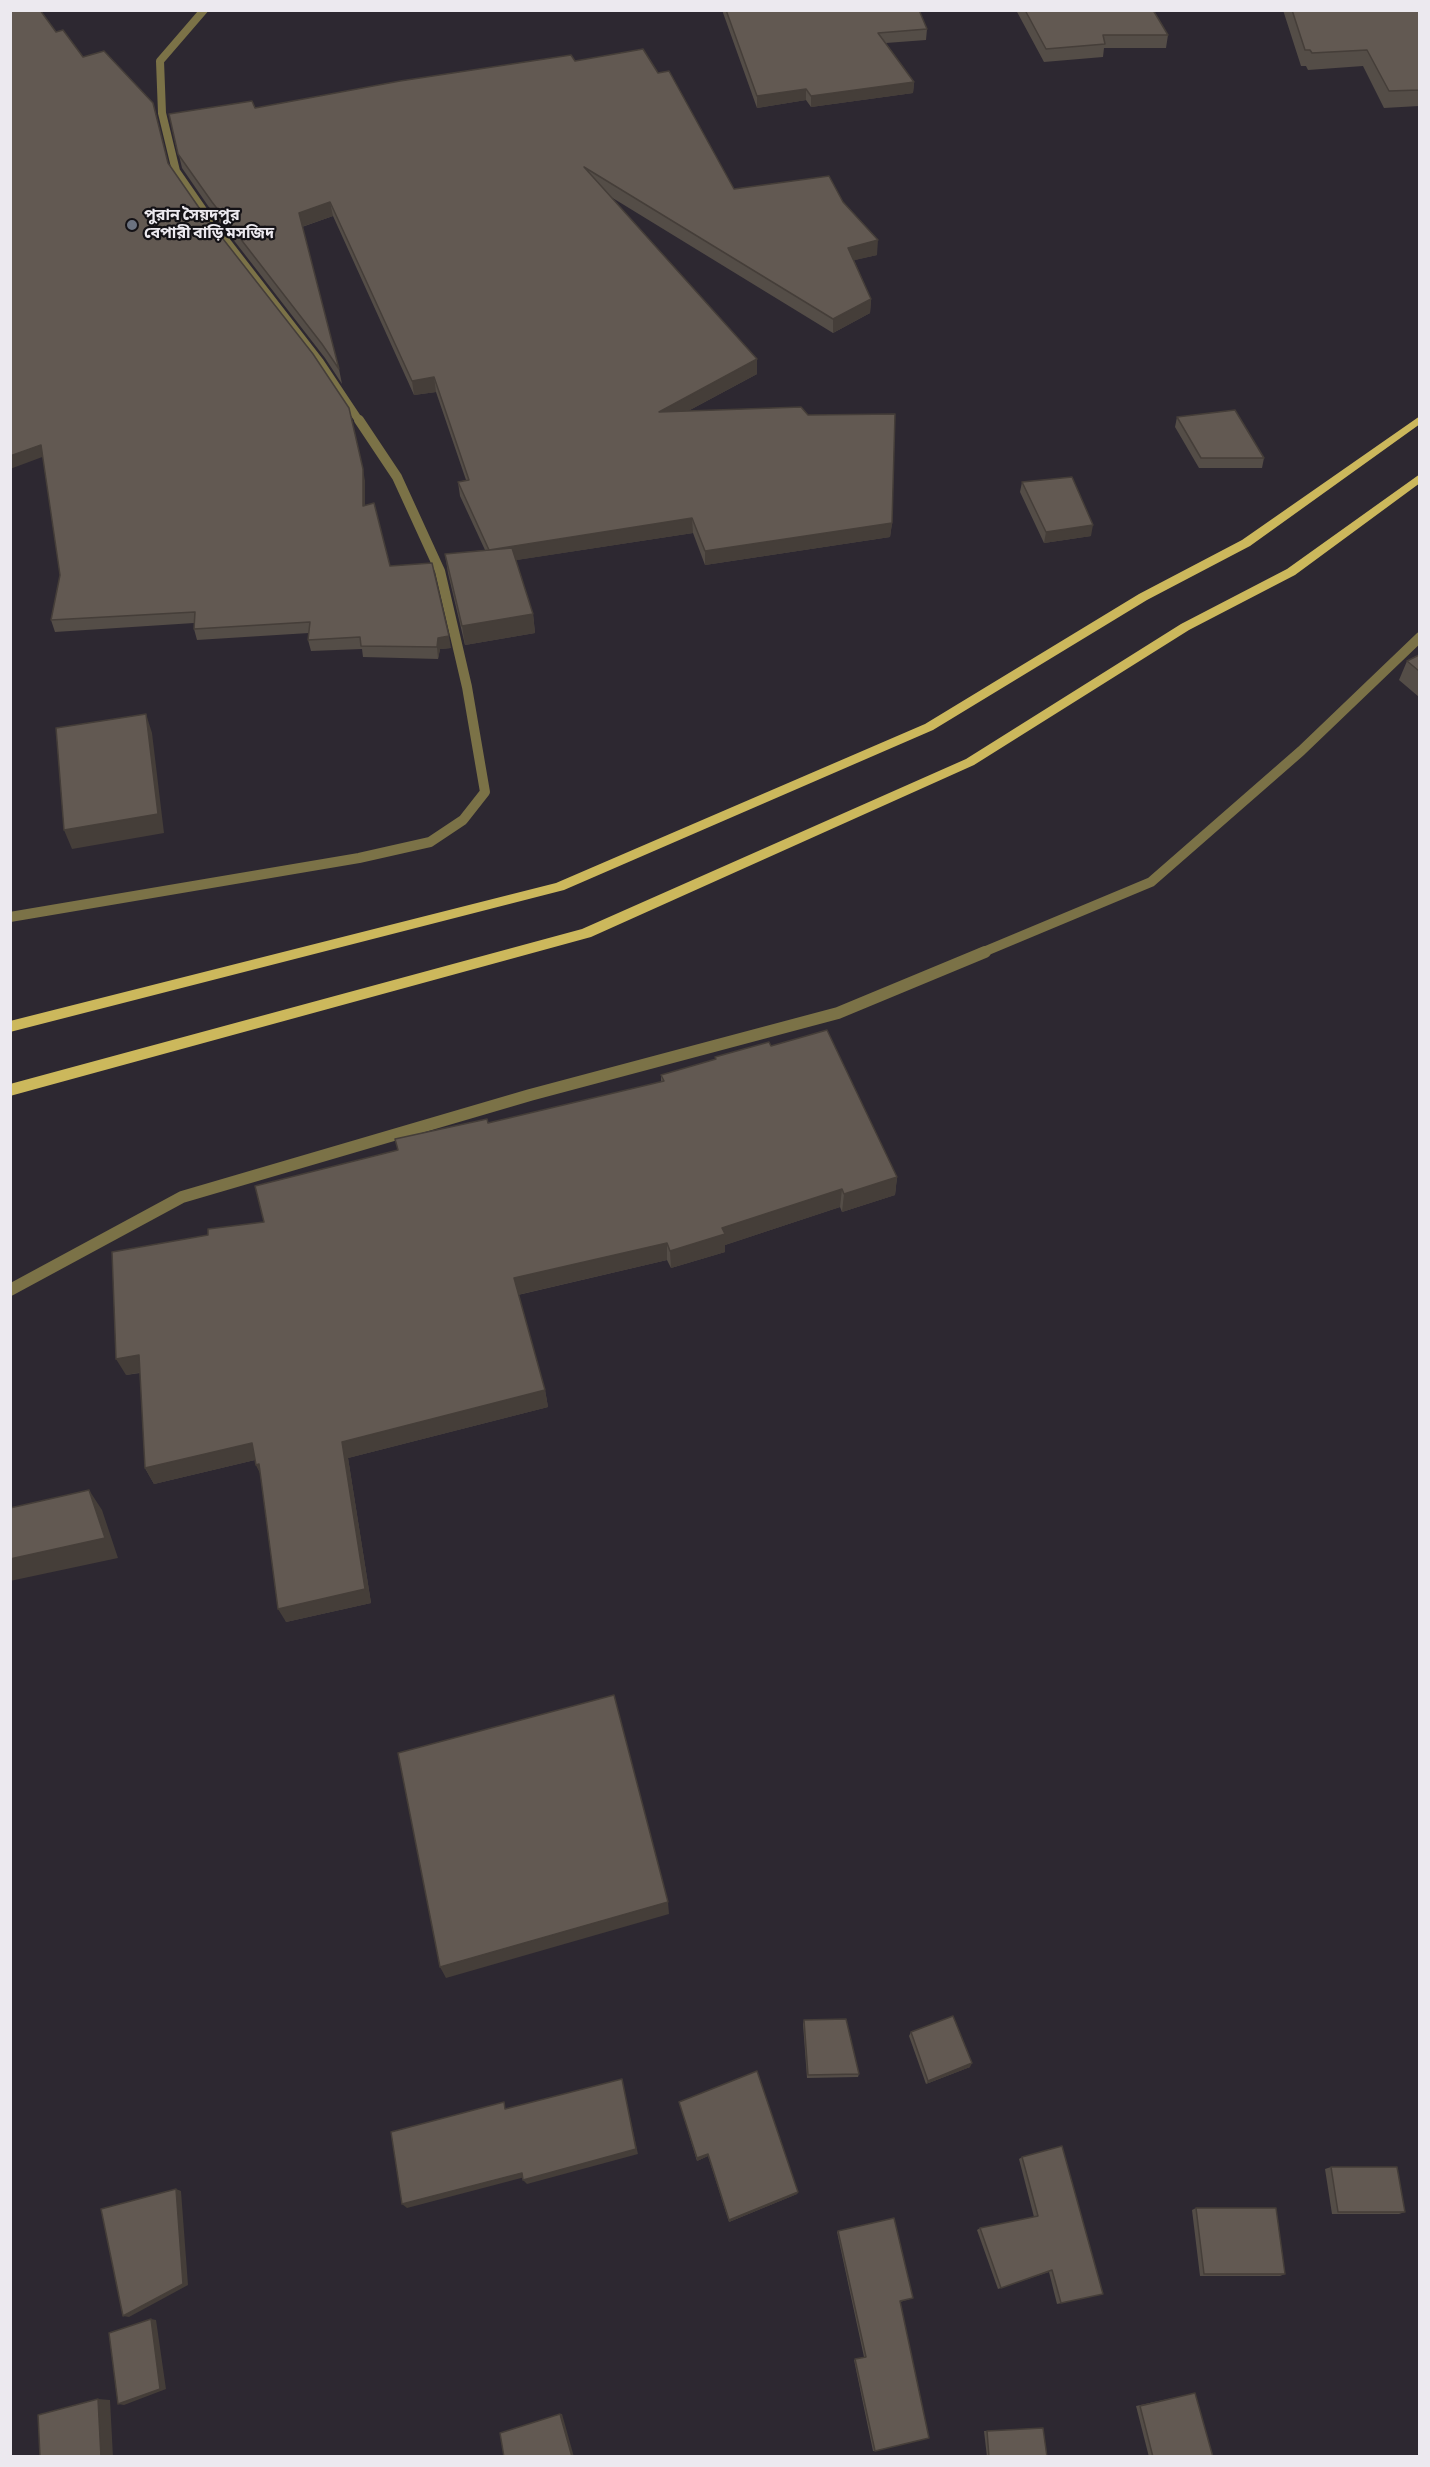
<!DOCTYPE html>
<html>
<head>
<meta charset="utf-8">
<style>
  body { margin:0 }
  #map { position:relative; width:1430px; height:2467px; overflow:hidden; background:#2d2831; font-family:"Sofia Sans Condensed",sans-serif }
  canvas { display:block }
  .frame { position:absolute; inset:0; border:12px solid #ece9ef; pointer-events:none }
</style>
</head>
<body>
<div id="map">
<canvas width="1430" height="2467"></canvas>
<div class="frame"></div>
</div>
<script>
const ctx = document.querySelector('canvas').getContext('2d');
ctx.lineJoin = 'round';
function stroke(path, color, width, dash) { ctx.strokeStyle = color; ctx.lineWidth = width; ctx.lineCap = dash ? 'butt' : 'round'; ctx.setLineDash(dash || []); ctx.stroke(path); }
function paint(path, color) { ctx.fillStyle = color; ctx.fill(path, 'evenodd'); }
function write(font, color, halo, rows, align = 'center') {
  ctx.font = font + ' "Sofia Sans Condensed","Noto Sans Bengali",sans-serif'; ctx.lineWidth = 4.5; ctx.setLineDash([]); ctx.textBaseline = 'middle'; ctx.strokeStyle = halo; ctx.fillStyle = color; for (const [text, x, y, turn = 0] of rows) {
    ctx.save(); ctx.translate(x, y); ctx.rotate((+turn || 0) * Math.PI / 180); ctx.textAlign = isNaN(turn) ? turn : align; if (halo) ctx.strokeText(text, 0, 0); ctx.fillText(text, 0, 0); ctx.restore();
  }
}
stroke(new Path2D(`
  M204,10L160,61L162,113L176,171L210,220L320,362L360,422`), '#7b7247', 8);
stroke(new Path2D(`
  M10,917L359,858L430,842L463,820L485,792L467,687L440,571L397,477L359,420
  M981,953L1151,882L1301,751L1420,637`), '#7b7247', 10);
stroke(new Path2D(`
  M10,1290L182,1197L530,1095L838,1013L985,952`), '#7b7247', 12);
paint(new Path2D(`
  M1420,416V424L1250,546L1147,600L933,730L564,890L10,1032V1021L556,883L925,724L1139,594L1242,540Z
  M1420,474V483L1295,575L1189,630L974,765L591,937L10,1096V1084L582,929L966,759L1181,624L1287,569Z`), '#ccb85c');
paint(new Path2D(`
  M722,10H919L927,29L926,40L886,43L914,82L913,93L811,107L806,100L757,108Z
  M1016,10H1153L1168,35L1166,48H1104L1103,57L1044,62Z
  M1283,10H1419V106L1384,108L1363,66L1308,70L1306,66H1301Z
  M56,32L83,57L168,163L365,481V505L390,566L451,648L440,649L438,659L363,657L362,649L311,651L308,640L309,633L197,640L194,629V623L55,632L51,620L60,575L43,457Z
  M575,61L658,73L734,189L843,202L877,255L854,260L871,299L870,313L833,333L611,197L757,374L688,411L892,523L890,537L705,565L693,533L516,560L533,614L535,633L465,645L448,573L445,554L485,550L460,496L458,482L466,480L436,392L414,395L333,216L302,227L339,369L342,384L325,358L215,216L182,168L169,114L255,108Z
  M1177,417L1264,458L1262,468H1199L1175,427Z
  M1022,482L1091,536L1044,543L1020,492Z
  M1419,655V697L1399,680L1407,661Z
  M771,1046L897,1177L895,1195L842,1212L840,1207L725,1245V1252L671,1268L667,1260L518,1295L545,1390L548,1407L348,1458L371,1603L286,1622L261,1474L256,1465L255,1460L154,1484L145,1468L140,1373L126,1375L208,1235L264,1222L398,1150L488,1123L661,1082V1075L715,1060V1057Z
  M804,2020L859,2074L858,2077L807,2078L803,2024Z
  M911,2032L970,2067L926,2084L909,2036Z
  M679,2102L798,2192L797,2194L729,2222L708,2156L697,2161Z
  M1022,2157L1103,2294L1057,2304L1049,2272L998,2289L977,2230L980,2228L1034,2217L1019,2159Z
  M1331,2167L1405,2212L1399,2214H1332L1325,2169Z
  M1196,2208L1285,2274L1280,2276H1200L1192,2210Z
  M838,2231L913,2298L900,2302L875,2451H873L854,2360L864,2357L837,2232Z
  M1195,2393L1213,2457H1149L1136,2406Z
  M1043,2428L1047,2457H987L984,2431Z`), '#544d47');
paint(new Path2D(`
  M914,82L913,93L811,107V96Z
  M806,89V100L757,108V96Z
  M330,202L333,216L301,227L299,213Z
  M878,240L877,255L847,262L848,248Z
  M871,299L870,313L833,333V319Z
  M757,359V374L660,426L659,412Z
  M434,377L436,392L414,395L412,381Z
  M41,445L45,456L10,469V456Z
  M363,469L365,481V517L363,506Z
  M692,518L693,533L491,564L489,550Z
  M892,523L890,537L705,565V551Z
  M1093,525L1091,536L1044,543L1046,532Z
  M533,614L535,633L465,645L462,626Z
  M449,636L451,648L440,649L438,659L437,647L438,638Z
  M146,714L152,733L164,833L72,849L64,830Z
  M897,1177L895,1195L842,1212L844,1194Z
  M842,1189L840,1207L725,1245V1252L671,1268L670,1251L722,1228Z
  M667,1243V1260L517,1295L514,1278Z
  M139,1355L148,1371L126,1375L116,1359Z
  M545,1390L548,1407L348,1458L371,1603L286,1622L278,1609L342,1442Z
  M252,1443L259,1459L154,1484L145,1468Z
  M259,1464L263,1480L256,1465Z
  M89,1490L102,1510L118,1558L10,1581V1559Z
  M668,1902L669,1914L446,1978L440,1967Z
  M972,2063L970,2067L926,2084L928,2081Z
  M623,2085L638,2154L527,2184L523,2180Z
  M708,2154V2156L697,2161V2158Z
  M522,2173L525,2177L407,2208L402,2204Z
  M176,2189L181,2191L188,2285L129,2317L123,2316Z
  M798,2192L797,2194L729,2222V2220Z
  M151,2319L156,2320L166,2389L124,2405L118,2404Z
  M98,2399L110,2400L113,2457H101Z
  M560,2414H562L574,2457H572Z`), '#453e39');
const building = new Path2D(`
  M10,10H40L56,32L63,30L83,57L104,51L153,103L168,163L202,212L313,354L349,408L363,469V506L374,503L390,566L432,563L449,636L438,638L437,647L361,646L360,637L308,640L310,622L194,629L195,612L51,620L60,575L41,445L10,456Z
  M726,10H919L927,29L878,33L914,82L811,96L806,89L757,96Z
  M1025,10H1153L1168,35H1103L1105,44L1046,49Z
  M1292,10H1419V90L1389,91L1367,50L1312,53L1310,50H1305Z
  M643,49L658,73L669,71L734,189L829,176L843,202L878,240L848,248L871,299L833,319L584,167L757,359L659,412L801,407L808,415L895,414L892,523L705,551L692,518L489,550L458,482L469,480L434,377L412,381L330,202L299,213L339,369L322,344L212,202L178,154L169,114L252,101L255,108L400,81L571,55L575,61Z
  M1235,410L1264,458H1201L1177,417Z
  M1072,477L1093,525L1046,532L1022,482Z
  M512,548L533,614L462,626L445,554Z
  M1419,655V671L1407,661Z
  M146,714L158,814L64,830L56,728Z
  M827,1030L897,1177L844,1194L842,1189L722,1228L725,1234L670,1251L667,1243L514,1278L545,1390L342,1442L365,1589L278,1609L259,1464L256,1465L252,1443L145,1468L139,1355L116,1359L112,1252L208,1235V1229L264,1222L255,1186L398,1150L395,1139L487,1119L488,1123L664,1081L661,1075L716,1059L715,1057L769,1042L771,1046Z
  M89,1490L105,1538L10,1559V1508Z
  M614,1695L668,1902L440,1967L398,1753Z
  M953,2016L972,2063L928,2081L911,2032Z
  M846,2019L859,2074L808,2075L804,2020Z
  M757,2071L798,2192L729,2220L708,2154L697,2158L679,2102Z
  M622,2079L636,2149L523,2180L522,2173L402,2204L391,2132L504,2102L505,2109Z
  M1062,2146L1103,2294L1061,2303L1052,2270L1001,2288L980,2228L1038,2216L1022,2157Z
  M1331,2167H1397L1405,2212H1338Z
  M176,2189L183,2284L123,2316L101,2209Z
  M1196,2208H1276L1285,2274H1204Z
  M894,2218L913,2298L900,2301L929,2438L875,2451L855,2359L866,2357L838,2231Z
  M151,2319L160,2389L118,2404L109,2333Z
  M1195,2393L1213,2457H1153L1140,2406Z
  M98,2399L101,2457H40L38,2415Z
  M560,2414L572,2457H504L500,2433Z
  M1043,2428L1047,2457H989L987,2431Z`);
paint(building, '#625952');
stroke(building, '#453e39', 1.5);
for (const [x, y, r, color] of [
  [132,225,6,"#6b7280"]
]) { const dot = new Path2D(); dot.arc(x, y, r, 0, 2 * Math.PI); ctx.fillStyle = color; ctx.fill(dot); stroke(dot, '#141216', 2); }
write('bold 16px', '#ece9ef', '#141216', [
  ["পুরান সৈয়দপুর",144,216],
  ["বেপারী বাড়ি মসজিদ",144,234]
], 'left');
</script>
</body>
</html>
